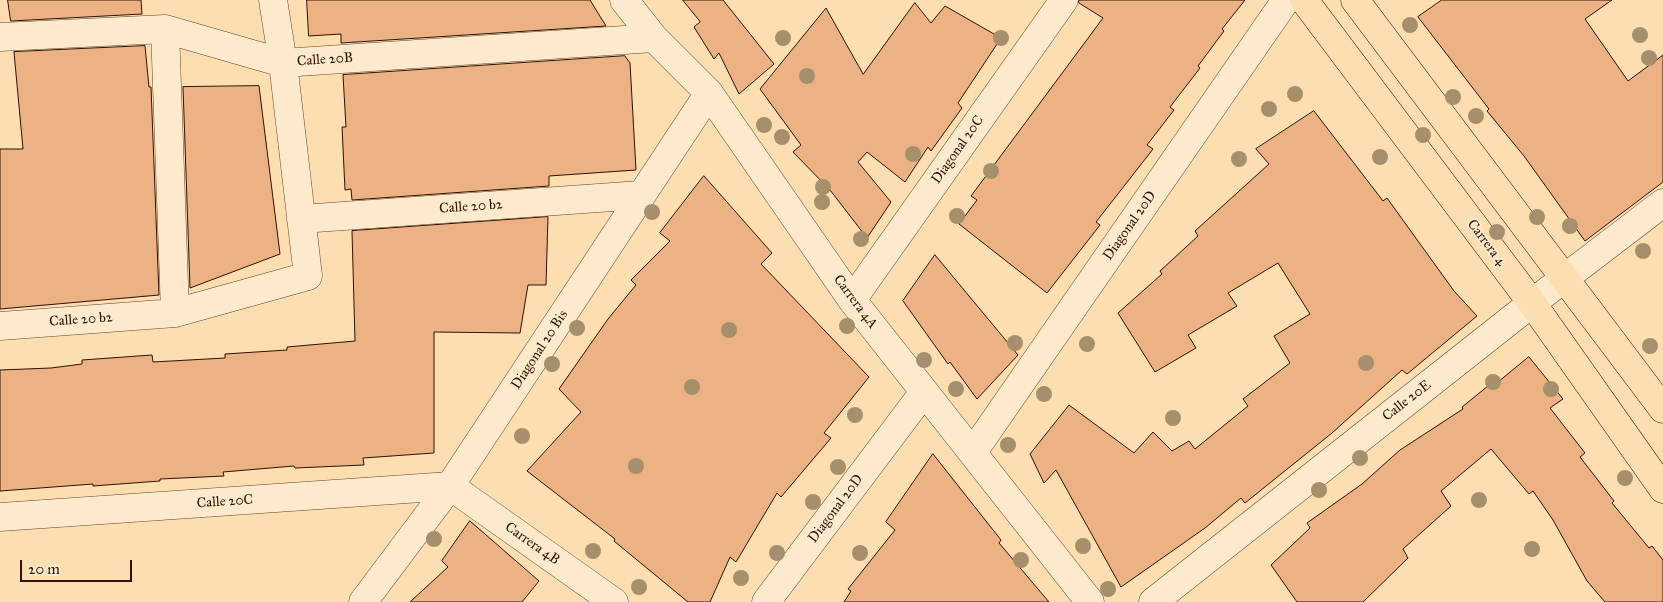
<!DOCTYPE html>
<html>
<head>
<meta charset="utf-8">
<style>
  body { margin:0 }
  #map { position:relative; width:1663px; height:602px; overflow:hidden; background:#fcdeb1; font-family:"IM FELL Great Primer",serif }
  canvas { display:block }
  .scale { position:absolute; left:20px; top:560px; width:112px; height:22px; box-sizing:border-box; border:2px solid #2f1103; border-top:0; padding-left:6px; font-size:15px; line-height:18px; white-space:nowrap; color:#2f1103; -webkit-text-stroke:4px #fdeacc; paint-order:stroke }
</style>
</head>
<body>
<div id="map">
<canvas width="1663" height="602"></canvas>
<div class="scale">20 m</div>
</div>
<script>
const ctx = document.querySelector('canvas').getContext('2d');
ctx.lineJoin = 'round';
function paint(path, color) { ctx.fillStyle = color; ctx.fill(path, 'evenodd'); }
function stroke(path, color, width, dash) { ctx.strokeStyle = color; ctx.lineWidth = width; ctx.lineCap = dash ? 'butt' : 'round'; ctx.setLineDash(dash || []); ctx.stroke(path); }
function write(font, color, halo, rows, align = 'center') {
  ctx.font = font + ' "IM FELL Great Primer",serif'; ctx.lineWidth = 4; ctx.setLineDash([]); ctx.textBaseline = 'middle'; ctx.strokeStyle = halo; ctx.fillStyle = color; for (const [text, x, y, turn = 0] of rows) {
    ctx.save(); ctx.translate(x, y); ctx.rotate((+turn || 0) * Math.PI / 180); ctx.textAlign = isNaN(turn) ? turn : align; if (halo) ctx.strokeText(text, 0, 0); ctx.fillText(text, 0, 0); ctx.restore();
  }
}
const building = new Path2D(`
  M8,0H141L142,14L11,21Z
  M307,0H590L606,26L341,43V34L309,36Z
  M683,0H723L774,64L739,94L719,53L714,59L694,27L700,22Z
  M1079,0H1245L1222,29L1224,31L1198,66L1200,68L1170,107L1174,110L1147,145L1153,149L1096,222L1100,225L1047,293L959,224L977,200L971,196L1103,18L1079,3Z
  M1442,0H1612L1585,19L1628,81L1663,55V182L1585,241L1524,156L1487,111L1489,109L1418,17Z
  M915,3L931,23L945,6L1001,38L958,103L962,108L931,151L928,147L905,182L867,152L858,162L891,202L867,238L830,190L793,152L801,145L760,89L826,8L863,74Z
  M145,46L149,87H151L159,295L0,309V149H23L14,52Z
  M625,56L630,63L636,170L549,176V186L352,200L351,189L345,190L342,127H346L343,75Z
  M259,86L280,254L190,288L183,87Z
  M1314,111L1383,201L1387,198L1454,291L1477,316L1407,374L1402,370L1332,433L1245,503L1241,498L1205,528L1121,587L1056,470L1044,483L1030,454L1069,405L1134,453L1153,432L1172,451L1189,441L1195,449L1248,406L1243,399L1290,363L1274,336L1310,314L1278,263L1228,293L1237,306L1188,335L1196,348L1155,372L1118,313L1162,274L1160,271L1198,236L1195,231L1269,164L1256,149Z
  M704,176L772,253L761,264L869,377L824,433L831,438L781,497L777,493L736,562L730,557L710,602H688L614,541L615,539L527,471L581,412L559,389L608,319L636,285L631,280L670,241L660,233Z
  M548,217L546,285H528L520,333L434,332V453L363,458L364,465L295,468L294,466L223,472L224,476L160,479V481L93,486V484L0,491V370L51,368L82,364V360L152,355L153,362L225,358V354L287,350V347L355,341L352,231Z
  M935,255L1018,355L977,399L950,362L948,364L903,301Z
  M1529,357L1563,399L1550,408L1585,453L1580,457L1614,501L1612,503L1649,548L1652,546L1663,560V602H1605L1587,581L1553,520L1533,491L1529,494L1491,449L1441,491L1451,506L1403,549L1408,558L1363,602H1297L1271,565L1310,528L1307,523L1362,484L1400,450L1463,409L1462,407L1493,382L1495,384Z
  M933,454L1001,540L999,543L1049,602H844L851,591L848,589L895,530L886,522Z
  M470,521L539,581L522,602H410L448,567L442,561Z`);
paint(building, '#ecb284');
stroke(building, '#2f1103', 1);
const minor = new Path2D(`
  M624,0L654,38L709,93L852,300L1090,602
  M165,29L175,313
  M0,37L165,29L283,63L654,38
  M301,219L641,195
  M852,300L1064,0
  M0,326L175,313L308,276L283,63L273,0
  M973,452L1286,0
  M0,517L450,486L614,602
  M363,602L450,486L709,93
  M766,602L924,392
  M1153,602L1532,303L1663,203`);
const major = new Path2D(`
  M1304,0L1532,303L1663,489
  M1355,0L1663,409`);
stroke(minor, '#62442e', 29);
stroke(major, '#2f1103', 29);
stroke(minor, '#fdeacc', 28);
stroke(major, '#fcdeb1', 28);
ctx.fillStyle = '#a68f6c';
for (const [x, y] of [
  [1410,25],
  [1640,35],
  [783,38],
  [1001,38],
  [1649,58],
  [807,76],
  [1295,94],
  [1453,97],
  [1269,109],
  [1476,116],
  [764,125],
  [1423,135],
  [782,137],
  [913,154],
  [1380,157],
  [1239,159],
  [991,171],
  [823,187],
  [822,202],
  [652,212],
  [957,216],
  [1537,217],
  [1570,226],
  [1497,232],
  [861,239],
  [1643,251],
  [847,326],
  [577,328],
  [729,330],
  [1015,343],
  [1087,344],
  [1650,346],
  [924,360],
  [1366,363],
  [552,364],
  [1493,382],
  [692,387],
  [956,389],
  [1551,389],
  [1044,394],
  [855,415],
  [1173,418],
  [522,436],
  [1008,445],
  [1360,458],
  [636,466],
  [838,467],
  [1625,478],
  [1319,490],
  [1479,500],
  [813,502],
  [434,539],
  [1083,546],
  [1532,549],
  [593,551],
  [777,553],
  [860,553],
  [1021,560],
  [741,578],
  [639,587],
  [1108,589]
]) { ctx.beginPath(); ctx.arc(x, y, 8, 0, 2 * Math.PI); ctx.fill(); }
write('14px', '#2f1103', '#fdeacc', [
  ["Calle 20B",325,60,-4],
  ["Diagonal 20C",958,150,-55],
  ["Calle 20 b2",471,207,-4],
  ["Diagonal 20D",1130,226,-55],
  ["Carrera 4",1486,243,53],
  ["Carrera 4A",855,302,53],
  ["Calle 20 b2",81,320,-4],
  ["Diagonal 20 Bis",540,350,-57],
  ["Calle 20E",1407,401,-38],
  ["Calle 20C",225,502,-4],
  ["Diagonal 20D",836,509,-53],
  ["Carrera 4B",532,544,35]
]);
</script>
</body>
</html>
